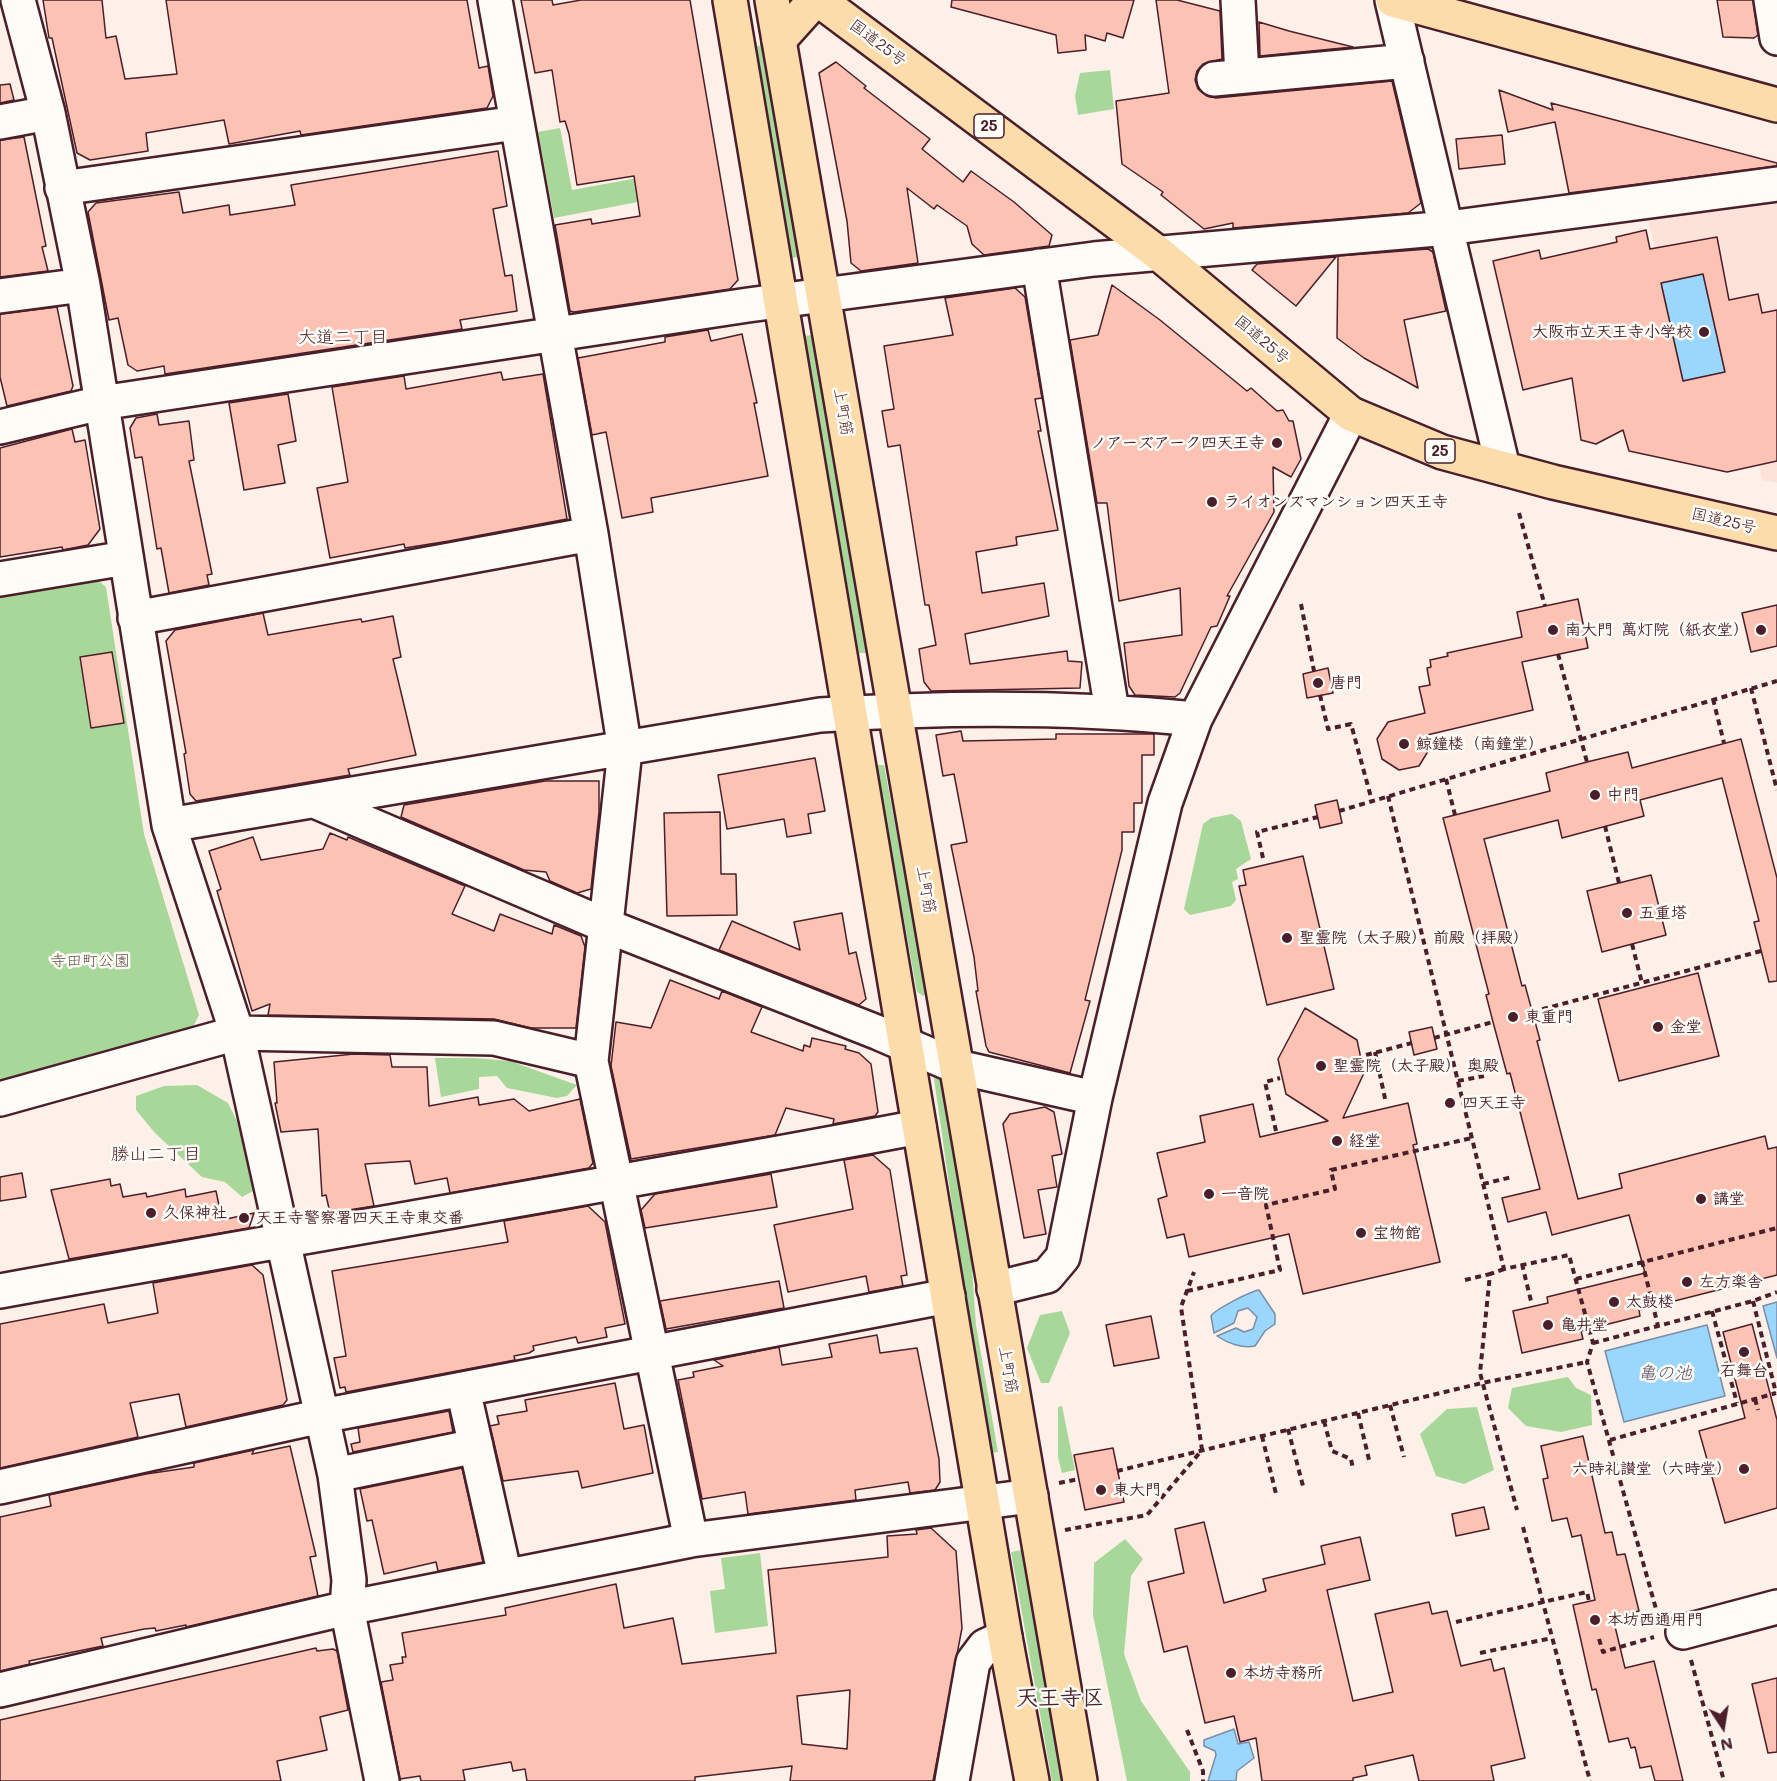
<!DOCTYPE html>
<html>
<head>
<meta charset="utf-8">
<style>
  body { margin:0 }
  #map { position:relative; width:1777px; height:1781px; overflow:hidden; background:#fdf0e9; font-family:Mali,sans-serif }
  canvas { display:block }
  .north { position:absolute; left:1693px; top:1697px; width:60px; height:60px; -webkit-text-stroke:4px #fdfcf7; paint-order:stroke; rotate:168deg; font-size:16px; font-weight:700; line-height:24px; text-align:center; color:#4a1f2b }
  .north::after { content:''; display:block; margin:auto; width:21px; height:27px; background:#4a1f2b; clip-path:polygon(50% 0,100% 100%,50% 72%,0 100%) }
</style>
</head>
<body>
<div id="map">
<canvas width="1777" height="1781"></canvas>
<div class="north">N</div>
</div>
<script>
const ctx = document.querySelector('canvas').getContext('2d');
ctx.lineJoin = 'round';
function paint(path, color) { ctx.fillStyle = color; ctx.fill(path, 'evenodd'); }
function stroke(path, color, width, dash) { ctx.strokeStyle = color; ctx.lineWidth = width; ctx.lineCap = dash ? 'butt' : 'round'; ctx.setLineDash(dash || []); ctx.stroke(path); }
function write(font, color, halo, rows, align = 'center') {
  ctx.font = font + ' Mali,"Klee One",sans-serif'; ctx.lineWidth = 5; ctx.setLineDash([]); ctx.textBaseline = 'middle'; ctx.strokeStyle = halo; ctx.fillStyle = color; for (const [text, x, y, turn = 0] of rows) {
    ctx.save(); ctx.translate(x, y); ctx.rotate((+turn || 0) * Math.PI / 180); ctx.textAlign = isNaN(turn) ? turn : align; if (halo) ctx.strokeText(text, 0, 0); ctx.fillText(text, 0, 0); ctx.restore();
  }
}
paint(new Path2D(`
  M1777,202V483L1762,480L1751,427L1685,439L1657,258L1648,219Z`), '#fde2d9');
paint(new Path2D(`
  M755,46H762L799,257L792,258Z
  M1110,70L1114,109L1078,115L1075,96L1080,73Z
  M560,128L572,190L665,173L669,196L554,218L538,132Z
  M811,335L867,653H859L805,336Z
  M94,577L106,587L144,834L199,1015L192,1029L0,1081V593Z
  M876,765H884L927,993L923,996L917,992Z
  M1232,814L1241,821L1251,859L1236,869L1238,879L1232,882L1236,900L1231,906L1190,915L1184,909L1203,824L1211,818Z
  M435,1058H475L510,1061L577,1085L567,1096L557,1098L507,1088L497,1076L479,1077V1089L441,1097Z
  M933,1072L942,1075L968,1213L976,1325L998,1452L991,1453L968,1316Z
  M197,1085L228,1103L243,1133L257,1189L242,1197L225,1182L202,1177L155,1133L136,1110V1096L164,1086Z
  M1062,1311L1070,1333L1049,1383H1041L1027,1348L1040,1315Z
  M1568,1377L1576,1388L1591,1395L1592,1425L1561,1432L1526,1426L1508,1408L1512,1388Z
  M1062,1406L1075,1470L1062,1473L1058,1457V1407Z
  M1477,1407L1494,1470L1464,1484L1436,1476L1420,1434L1447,1409Z
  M1125,1539L1143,1559L1131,1576L1124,1654L1141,1701L1190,1772V1781H1127L1093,1615L1094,1563Z
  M1027,1549L1066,1781H1052L1011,1552Z
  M760,1553L768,1626L715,1633L710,1591L725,1589L721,1558Z`), '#a7d899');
const water = new Path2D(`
  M1703,274L1725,372L1683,381L1661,283Z
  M1259,1290L1275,1314V1324L1265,1331L1255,1346C1243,1349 1227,1343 1217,1336L1236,1328L1244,1332L1253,1329L1257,1317L1248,1308L1238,1311L1234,1323L1214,1333L1211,1316C1214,1310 1251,1291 1259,1290Z
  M1777,1302V1358L1763,1306Z
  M1707,1325L1725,1396L1624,1422L1605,1351Z
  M1234,1729L1238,1744L1249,1742L1254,1758L1237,1771L1236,1781H1208L1216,1755L1215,1751L1204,1746V1740Z`);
paint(water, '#9bd7fc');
stroke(water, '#7b8da8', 1.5);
const building = new Path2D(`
  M43,0H102L106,38L116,36L125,79L177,74L166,0H467L479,68L488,66L493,96L487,108L301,135L300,131L229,144L224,120L146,133L148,151L90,160L77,153L52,38H49Z
  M521,0H552L553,5L581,0H690L738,280L730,289L574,312L570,311L555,225L591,219L592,224L640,216L634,176L577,185L569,134L565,121L560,122L552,70L535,73Z
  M952,0H1134L1123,38L1107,33L1105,41L1085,35L1086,50L1058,53L1056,35L951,7Z
  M1156,0H1177L1220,11L1222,59L1203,64L1197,71L1195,80L1198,89L1207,96L1216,98L1392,81L1421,203L1408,213L1233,228V223L1204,229L1161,195L1163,192L1122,164L1116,101L1169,93Z
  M1717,0H1753L1758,35L1754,38L1723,37Z
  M1259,22L1289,31L1353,47L1260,56Z
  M836,62L866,86L864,88L930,139L922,149L963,182L971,171L1014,202L1052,235L1049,246L984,255L972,244L967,226L937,205L934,209L907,188L918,263L861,271L851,263L847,221L819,73Z
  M10,84L14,100L0,103V85Z
  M1499,90L1553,110L1551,103L1777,163V166L1569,193L1555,122L1508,132Z
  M1502,135L1505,164L1459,169L1456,139Z
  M24,137L46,246L42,247L48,271L0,277V140Z
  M498,151L507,206L493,209L505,276L512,275L517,311L460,320L462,329L165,374L164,366L137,371L128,365L118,318L109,320L88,212L96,203L179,192L183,213L229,205L230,215L295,205L291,185Z
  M1646,230L1650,249L1717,237L1729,300L1758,294L1762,313L1777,310V461L1727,472L1629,451L1623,430L1596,444L1581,440L1572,378L1523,390L1493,261L1539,250L1541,259L1617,242L1616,237ZM1703,274L1725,372L1683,381L1661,283Z
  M1428,249L1433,252L1446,311L1404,320L1418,388L1364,358L1337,338L1338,256Z
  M1336,257L1296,306L1252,270L1257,264Z
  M1112,285L1160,320L1247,391L1251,388L1277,411L1283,410L1289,421H1293L1301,459L1291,477L1273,467L1274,512L1227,596H1230L1217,626L1211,627L1180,693L1175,697L1135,695L1129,686L1124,643L1182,635L1180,588L1119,601L1107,503H1097L1070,340L1098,335Z
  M1015,288L1025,297L1042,398L1035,399L1041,431H1038L1058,530L1016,537L1017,545L976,552L982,593L1044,583L1049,616L965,634L970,664L1067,651L1068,661L1082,662L1080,688L931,691L924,682L919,649L936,645L929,605H925L900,445L888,447L882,411L894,409L884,346L953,335L945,298Z
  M57,307L73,386L71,391L7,406L0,377V314Z
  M708,330L711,341L742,334L757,403H754L768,476L651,498L653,512L622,518L606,432L592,435L578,358L665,342V337Z
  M501,372L503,380L543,374L567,519L449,541L405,548L404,544L330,558L317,488L348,482L332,387L404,376L406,389Z
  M288,394L296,441L278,445L285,483L244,490L229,403Z
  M157,414L159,425L189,421L194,460L189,461L212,574L207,575L209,585L169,593L161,548L157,549L142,457L135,458L130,428L136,418Z
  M72,429L75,442L85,440L100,529L88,545L63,550L62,547L0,557V448Z
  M1578,599L1588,648L1522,662L1533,710L1427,735L1430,748L1419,766L1399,770L1382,759L1377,739L1388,722L1425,713L1419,687L1430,685L1427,668L1431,667L1430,660L1448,656L1447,653L1522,637L1517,612Z
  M1777,605V646L1751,652L1742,613Z
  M263,613L268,635L348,621L361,619L362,622L393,616L401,657L393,659L416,755L348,769L350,775L196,801L190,794L184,754L186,753L166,641L175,630Z
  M112,652L124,723L91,728L80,657Z
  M1328,668L1333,693L1307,698L1303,674Z
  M961,731L963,741L1056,739V734H1154V755H1142V803H1134V832H1122V850L1085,1000L1090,1001L1070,1073L989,1052L986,1046L976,991H978L974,957L951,845L967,842L954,774L943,776L936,735Z
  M1741,739L1777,878V981L1769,982L1754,922L1759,921L1722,778L1640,800L1644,816L1562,838L1558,820L1484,839L1522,986L1525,985L1540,1040L1537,1041L1578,1199L1622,1188L1619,1174L1765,1136L1768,1149L1777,1147V1275L1639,1310L1640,1316L1581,1331L1583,1339L1522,1353L1513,1311L1548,1303L1547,1297L1645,1273L1629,1215L1552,1235L1546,1212L1508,1222L1502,1198L1540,1189L1510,1073L1507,1074L1493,1022L1486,995L1489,994L1443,818L1550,791L1546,773L1587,762L1628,752L1632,768Z
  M815,758L825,811L808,814L811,833L787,837L784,819L727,829L718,775Z
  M545,781H599V812L591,889L577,893L550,881L546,872L524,870L401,817L404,805Z
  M1337,800L1342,823L1320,828L1315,805Z
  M720,812L721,874H736L737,915L667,916L664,813Z
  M330,833L347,840L348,837L465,886L452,914L494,931L500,914L552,934L554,925L581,936L585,947L576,1028H531L494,1019L268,1015L270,1004L252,1011L217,891L221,889L209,851L253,837L261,860L323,849Z
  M1303,856L1334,989L1267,1005L1239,886L1246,885L1243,870Z
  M1651,875L1666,935L1602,952L1587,891Z
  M842,913L849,954L856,952L866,999L859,1005L719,950L732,921L800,950L794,922Z
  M1698,973L1719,1056L1619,1081L1598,999Z
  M670,980L719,999L722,991L762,1007L751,1032L803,1051L804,1045L810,1047L812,1038L846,1046L845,1049L859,1053L871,1064L878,1112L875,1116L833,1124L834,1119L786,1108L775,1135L631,1159L611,1066L616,1022L651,1028Z
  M1305,1008L1357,1040L1364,1073L1343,1118L1408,1103L1417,1144L1413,1145L1440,1262L1303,1294L1289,1234L1189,1257L1184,1234L1167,1238L1158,1199L1167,1196L1157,1153L1205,1142L1200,1116L1253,1104L1260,1137L1328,1121L1286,1094L1278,1059Z
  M1432,1027L1437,1049L1414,1055L1409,1032Z
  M354,1054L390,1055L392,1067H427L429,1106L478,1097L479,1105L514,1099L529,1111L580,1099L593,1163L589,1168L450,1193L447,1178L415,1184L410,1161L365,1164L374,1206L330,1213L326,1195L322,1196L318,1129L281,1132L275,1103H277L274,1062Z
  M1045,1107L1054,1112L1062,1154L1052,1156L1057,1187L1038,1190L1046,1234L1024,1238L1003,1124L1010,1114Z
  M873,1155L890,1170L907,1275L901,1276L903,1286L869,1292L866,1276L788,1292L774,1225L853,1209L844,1160Z
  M22,1173L26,1197L0,1201V1177Z
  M771,1174L777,1207L645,1228L641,1210L655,1194Z
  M110,1179L111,1186L120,1184L123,1197L146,1193L147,1197L185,1189L186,1197L216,1191L222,1220L254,1213L249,1228L69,1259L51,1190Z
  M588,1206L605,1222L625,1324L605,1328L607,1337L578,1343L576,1337L533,1346L534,1350L529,1353L514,1356L515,1360L346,1392L345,1387L340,1388L334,1358L346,1356L332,1271L508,1242L504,1221Z
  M252,1265L263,1275L287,1400L283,1405L186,1427L179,1394L130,1403L138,1437L0,1468V1324L104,1304L108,1323L158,1313L153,1283Z
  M779,1281L784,1308L666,1329L660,1301Z
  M1151,1316L1159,1358L1114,1366L1106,1325Z
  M1752,1324L1777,1420V1508L1725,1523L1699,1431L1745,1418L1723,1332Z
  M877,1335L880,1353L917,1348L939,1459L940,1482L935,1490L910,1493L908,1482L855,1490L856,1500L748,1514L745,1492L702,1499L678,1380L694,1377L693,1372L723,1366L714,1360L779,1347L782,1365L832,1357L829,1344Z
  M615,1383L624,1429L644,1425L653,1473L582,1488L578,1471L503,1481L490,1426L499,1424L497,1416L527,1411L525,1400Z
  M449,1411L453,1432L353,1452L351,1444L360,1442L358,1428Z
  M1583,1436L1605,1533L1612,1532L1617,1555L1625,1554L1639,1611L1613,1618L1625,1668L1654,1661L1683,1781H1655L1651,1766L1640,1768L1635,1747L1631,1748L1628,1738L1609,1742L1596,1689L1592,1690L1573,1605L1595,1600L1581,1535L1572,1537L1567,1518L1552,1521L1543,1479L1548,1478L1541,1446Z
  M290,1446L316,1556L310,1557L318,1596L186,1627V1625L156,1631L155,1628L144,1629L101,1638L103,1646L29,1661L30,1664L0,1671V1517L51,1506L49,1495L146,1474L194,1467V1463L254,1450L252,1454Z
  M1113,1448L1124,1502L1085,1510L1074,1455Z
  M462,1468L483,1562L438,1571L436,1562L384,1574L372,1520L367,1521L360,1489Z
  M1484,1507L1489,1529L1456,1536L1452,1514Z
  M1204,1522L1224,1603L1266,1591L1263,1579L1325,1564L1321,1546L1360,1537L1370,1580L1327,1590L1353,1701L1393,1692L1375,1614L1429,1602L1432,1614L1447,1611L1461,1666L1491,1659L1494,1671L1504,1668L1525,1758L1491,1766L1494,1781H1419L1413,1755L1365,1766L1367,1775L1353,1778V1781H1262L1256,1738L1240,1742L1234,1716L1205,1723L1187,1646L1164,1652L1148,1582L1184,1573L1175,1529Z
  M931,1528L956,1551L962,1628L933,1781H790L792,1766L695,1777V1781H527L525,1769L513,1771L511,1762L463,1770L465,1781H421L420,1776L400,1779L381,1682L393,1680L390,1665L403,1663L402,1657H406L402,1633L506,1615L505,1608L616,1584L624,1628L673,1618L682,1664L776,1653L768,1570L888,1557L887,1536L917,1534L916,1530ZM850,1690L847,1749L802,1744L797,1696Z
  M316,1648L317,1651L333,1649L337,1651L348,1710L320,1717L327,1750L277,1761L281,1781H0V1720Z
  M1777,1678V1752L1768,1753L1752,1684Z`);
paint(building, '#fcc2b3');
stroke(building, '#4a1f2b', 1.5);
const minor = new Path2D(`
  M18,0L48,113L83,285L169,825L237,1033L335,1475L349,1580L347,1608L382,1781
  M495,0L591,534L625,750L591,1061L691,1540
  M1238,0L1242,76
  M1392,0L1503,468
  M1771,0L1777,38
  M1214,79L1407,61
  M0,122L48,113
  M62,188L516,123
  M1039,266L1112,711
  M0,296L83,285
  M0,427L101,403L748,305L1094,259L1448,228L1777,184
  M0,579L126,558
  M135,618L591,534
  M317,802L607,926L879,1033L958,1067L1095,1098
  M169,825L820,715C944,707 1071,706 1195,719
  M0,1099L237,1033L494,1038L591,1061
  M994,1289L1047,1276L1063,1257L1095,1098L1165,803L1195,719L1351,414
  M0,1291C306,1235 614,1185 919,1127
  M463,1389L505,1576
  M335,1475L476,1446
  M0,1487L322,1416L948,1296
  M1683,1632L1777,1607
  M0,1690L347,1608L691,1540L1031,1496
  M952,1781L973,1662L985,1646L1005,1637`);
const major = new Path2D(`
  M730,0L1005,1637L1032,1781
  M772,0L1080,1781`);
const highway = new Path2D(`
  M819,0L1158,253L1351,414L1442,452L1553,482L1777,533
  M1393,0L1777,105
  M779,40L815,0`);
stroke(minor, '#4a1f2b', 38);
stroke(major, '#4a1f2b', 38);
stroke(highway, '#4a1f2b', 38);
stroke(new Path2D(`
  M1519,513L1545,606
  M1301,604L1314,671
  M1558,654L1587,762
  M1751,688L1777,790
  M1320,695L1328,729L1351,724L1372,801
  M1713,699L1724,743
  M1446,779L1455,815
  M1388,796L1504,1269L1569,1255L1593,1343L1587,1362L1658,1616
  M1339,811L1777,681
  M1605,826L1619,883
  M1263,858L1257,832L1318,817
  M1632,944L1642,983
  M1532,1012L1761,951
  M1434,1038L1493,1022
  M1375,1052L1386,1103
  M1366,1055L1412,1043
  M1458,1081L1484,1076
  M1276,1131L1265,1082L1280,1078
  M1483,1184L1512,1177
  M1642,1261L1658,1326
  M1522,1264L1531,1301
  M1504,1269L1490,1274L1480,1373L1517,1510
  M1576,1279L1777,1228
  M1465,1280L1490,1274
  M1187,1291L1280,1270L1266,1205L1335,1189L1331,1170L1472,1138
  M1753,1301L1776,1393
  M1712,1311L1737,1403
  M1593,1343L1753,1301L1777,1292
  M1755,1399L1758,1410
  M1390,1405L1404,1457
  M1358,1413L1370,1464
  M1324,1421L1332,1451L1351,1459L1353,1469
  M1288,1429L1303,1486
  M1262,1436L1276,1494
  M1610,1440L1776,1393
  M1117,1471L1482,1383L1587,1362
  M1059,1483L1079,1479
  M1523,1527L1590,1781
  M1065,1530L1147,1515L1202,1450L1181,1307L1194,1272
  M1456,1622L1587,1592L1589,1601
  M1599,1639L1603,1652L1654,1637
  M1480,1653L1552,1638
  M1691,1660L1724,1781
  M1187,1730L1203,1771V1781`), '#4a1f2b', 4, [6, 4.5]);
stroke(minor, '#fdfcf7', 33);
stroke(major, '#fddcac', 33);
stroke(highway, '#fddcac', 33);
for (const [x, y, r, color] of [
  [1704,332,6,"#4a1f2b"],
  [1277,443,6,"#4a1f2b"],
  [1212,502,6,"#4a1f2b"],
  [1553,630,6,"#4a1f2b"],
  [1761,630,6,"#4a1f2b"],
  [1318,683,6,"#4a1f2b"],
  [1404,744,6,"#4a1f2b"],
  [1595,795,6,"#4a1f2b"],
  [1627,913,6,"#4a1f2b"],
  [1287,938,6,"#4a1f2b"],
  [1513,1017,6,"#4a1f2b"],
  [1658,1027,6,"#4a1f2b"],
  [1321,1066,6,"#4a1f2b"],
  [1450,1103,6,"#4a1f2b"],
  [1337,1141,6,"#4a1f2b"],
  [1209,1194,6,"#4a1f2b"],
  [1701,1199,6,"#4a1f2b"],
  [151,1213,6,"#4a1f2b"],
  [244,1218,6,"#4a1f2b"],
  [1361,1233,6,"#4a1f2b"],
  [1687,1282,6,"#4a1f2b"],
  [1614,1302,6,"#4a1f2b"],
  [1548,1325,6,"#4a1f2b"],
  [1744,1352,6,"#4a1f2b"],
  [1744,1469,6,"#4a1f2b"],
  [1101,1490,6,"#4a1f2b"],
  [1595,1620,6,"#4a1f2b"],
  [1231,1673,6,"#4a1f2b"]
]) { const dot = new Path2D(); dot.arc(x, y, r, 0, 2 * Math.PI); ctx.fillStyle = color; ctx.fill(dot); stroke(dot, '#fdfcf7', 2); }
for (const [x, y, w] of [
  [989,126,30],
  [1440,451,30]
]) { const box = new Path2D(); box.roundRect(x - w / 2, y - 12, w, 24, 4.5); ctx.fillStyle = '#fdfcf7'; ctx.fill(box); stroke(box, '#4a1f2b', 1.5); }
write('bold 15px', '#4a1f2b', null, [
  ["25",989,126],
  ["25",1440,451]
]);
write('16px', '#4a1f2b', '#fdfcf7', [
  ["国道25号",878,43,37],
  ["国道25号",1262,340,40],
  ["上町筋",843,412,80],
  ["国道25号",1724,521,13],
  ["上町筋",926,890,80],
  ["上町筋",1008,1370,80]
]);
write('bold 16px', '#4a1f2b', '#fdfcf7', [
  ["大阪市立天王寺小学校",1692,332,"right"],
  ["ノアーズアーク四天王寺",1265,443,"right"],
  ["ライオンズマンション四天王寺",1224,502],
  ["南大門",1565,630],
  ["萬灯院（紙衣堂）",1749,630,"right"],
  ["唐門",1330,683],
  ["鯨鐘楼（南鐘堂）",1416,744],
  ["中門",1607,795],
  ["五重塔",1639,913],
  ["聖霊院（太子殿） 前殿（拝殿）",1299,938],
  ["東重門",1525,1017],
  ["金堂",1670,1027],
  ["聖霊院（太子殿） 奥殿",1333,1066],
  ["四天王寺",1462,1103],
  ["経堂",1349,1141],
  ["一音院",1221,1194],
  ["講堂",1713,1199],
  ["久保神社",163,1213],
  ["天王寺警察署四天王寺東交番",256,1218],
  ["宝物館",1373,1233],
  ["左方楽舎",1699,1282],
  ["太鼓楼",1626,1302],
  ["亀井堂",1560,1325],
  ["石舞台",1744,1371,"center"],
  ["六時礼讃堂（六時堂）",1732,1469,"right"],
  ["東大門",1113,1490],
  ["本坊西通用門",1607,1620],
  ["本坊寺務所",1243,1673]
], 'left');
write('16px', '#66564c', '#fdfcf7', [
  ["寺田町公園",90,961]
]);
write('18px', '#4a1f2b', '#fdfcf7', [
  ["大道二丁目",343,337],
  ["勝山二丁目",156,1154]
]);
write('italic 18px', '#62566a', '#fdfcf7', [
  ["亀の池",1665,1373]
]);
write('bold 22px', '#4a1f2b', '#fdfcf7', [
  ["天王寺区",1060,1698]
]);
</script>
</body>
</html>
